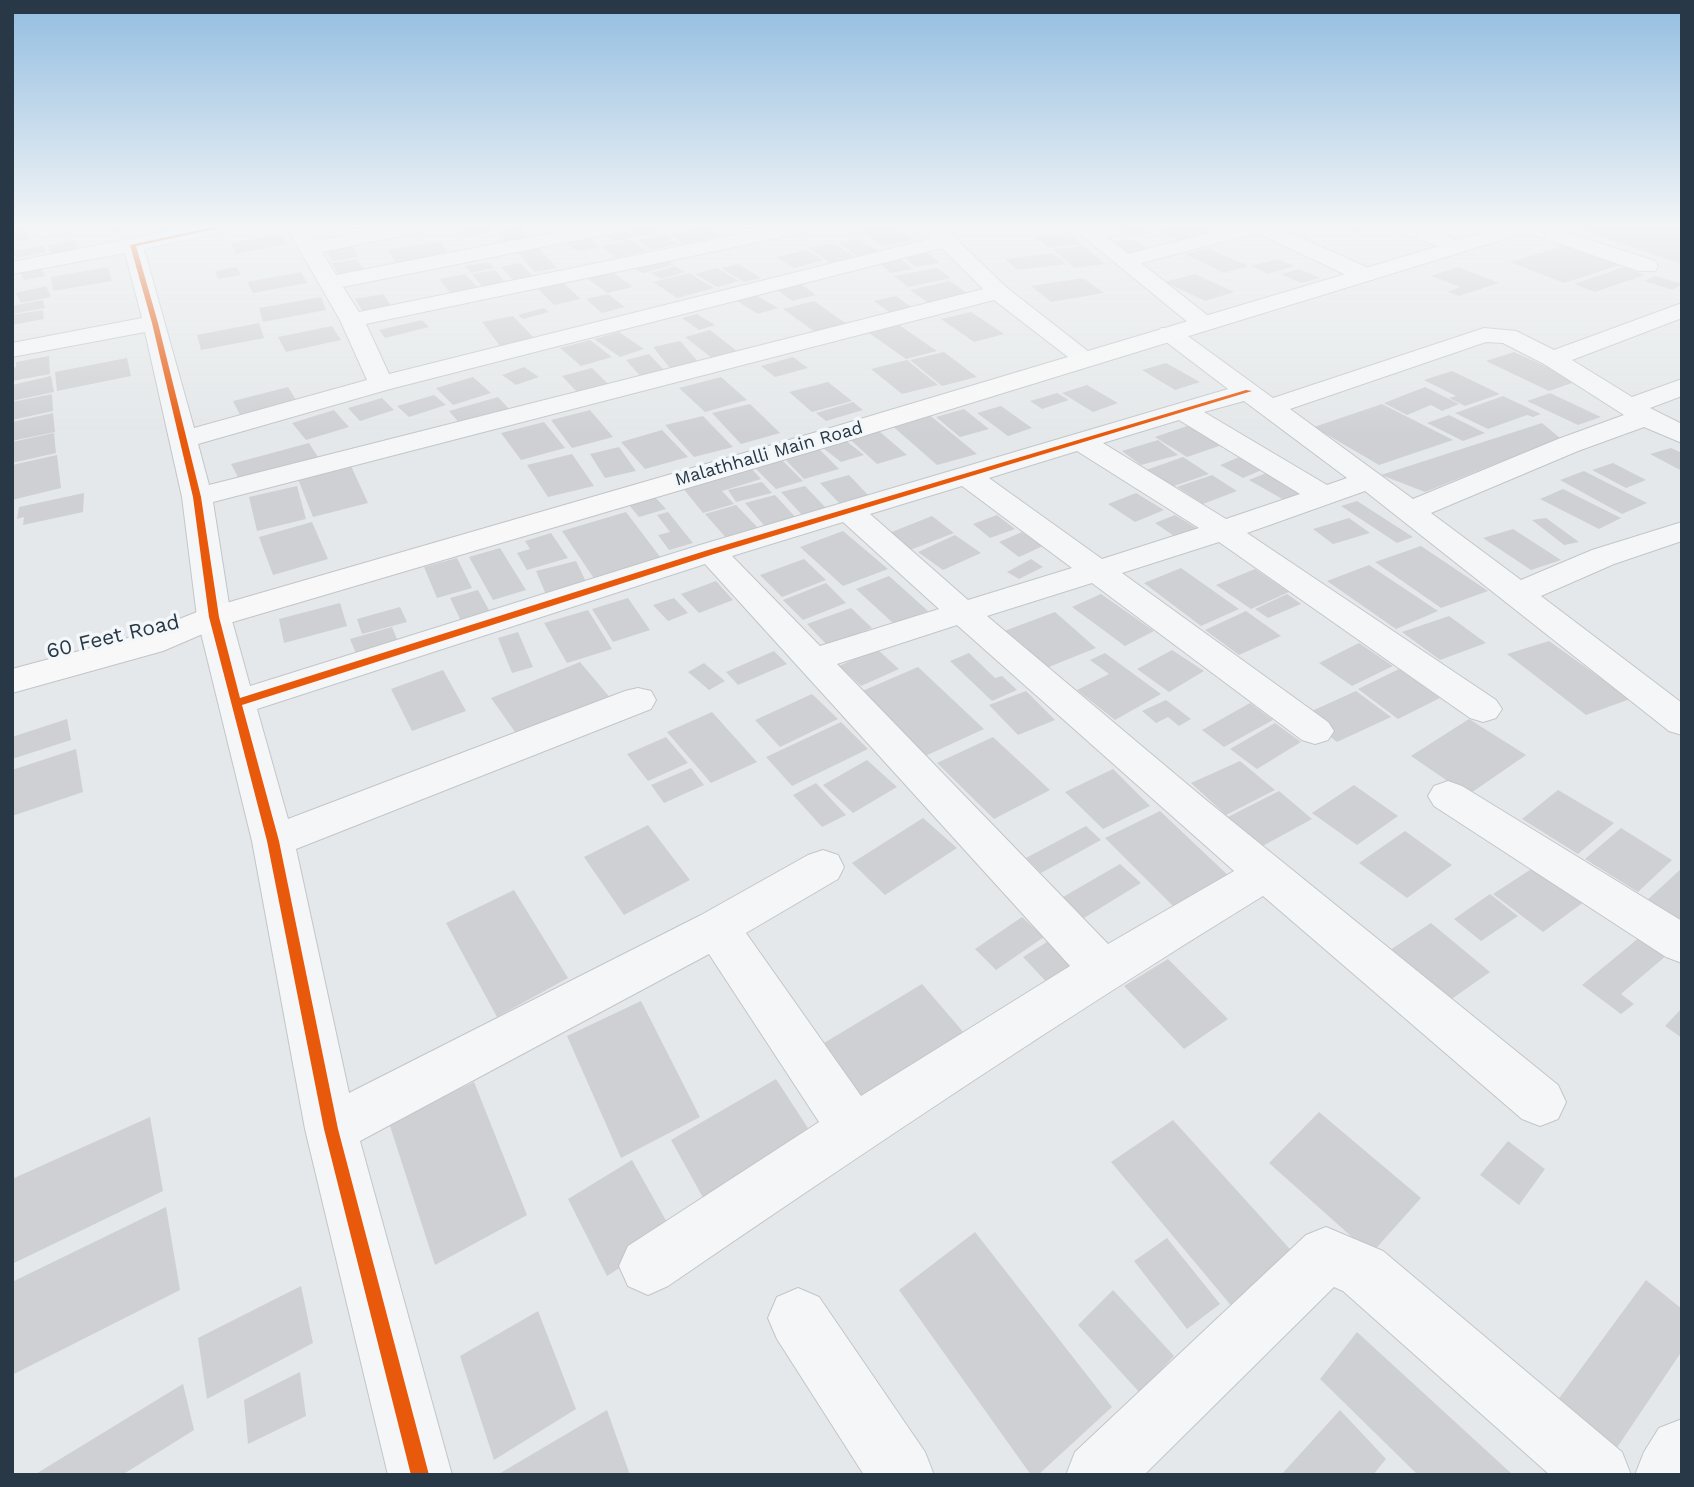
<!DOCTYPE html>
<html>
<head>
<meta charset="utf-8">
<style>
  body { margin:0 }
  #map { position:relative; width:1694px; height:1487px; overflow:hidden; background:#e5e8ea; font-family:"Work Sans",sans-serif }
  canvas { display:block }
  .frame { position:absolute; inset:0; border:14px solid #293847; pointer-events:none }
</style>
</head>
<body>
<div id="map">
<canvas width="1694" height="1487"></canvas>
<div class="frame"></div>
</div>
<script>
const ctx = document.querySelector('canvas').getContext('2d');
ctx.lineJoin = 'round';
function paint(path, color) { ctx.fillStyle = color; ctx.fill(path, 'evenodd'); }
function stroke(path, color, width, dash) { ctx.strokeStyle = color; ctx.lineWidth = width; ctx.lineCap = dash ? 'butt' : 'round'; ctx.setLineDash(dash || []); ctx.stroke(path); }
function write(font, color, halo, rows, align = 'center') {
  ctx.font = font + ' "Work Sans",sans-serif'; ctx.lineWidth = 7; ctx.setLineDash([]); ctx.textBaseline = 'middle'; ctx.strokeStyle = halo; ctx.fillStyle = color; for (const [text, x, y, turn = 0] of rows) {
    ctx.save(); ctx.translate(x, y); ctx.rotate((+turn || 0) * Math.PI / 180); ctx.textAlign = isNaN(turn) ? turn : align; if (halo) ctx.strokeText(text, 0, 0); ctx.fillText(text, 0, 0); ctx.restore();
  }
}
paint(new Path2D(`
  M25,226L29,239L12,242V228Z
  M110,226H130L132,230L112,233Z
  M154,226H193V227L157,234Z
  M456,226H490L495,231L466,237Z
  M521,226L530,237L505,241L496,230Z
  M622,226H656L664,231L638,237Z
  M706,226L720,236L683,244L670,233Z
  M882,226H897L915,240L881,246L860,229Z
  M1110,226H1140L1153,232L1133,237Z
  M1171,226H1203L1220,234L1182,242L1156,229Z
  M1338,226H1379V227L1355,233Z
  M1570,226H1682V264Z
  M621,228L635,237L614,242L602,232Z
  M1069,233L1082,244L1048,248L1036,237Z
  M280,234L287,244L236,254L230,243Z
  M584,234L600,247L578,252L562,239Z
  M663,234L678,244L651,250L637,240Z
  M858,239L878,251L857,256L838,243Z
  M1132,239L1154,251L1128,256L1107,244Z
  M74,240L80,251L53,257L47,245Z
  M631,240L646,251L616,258L601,246Z
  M440,241L448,254L396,263L388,250L414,245L419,252L415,245Z
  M833,243L855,257L830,263L809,248Z
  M352,244L358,257L332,261L326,248Z
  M43,245L46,252L16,258L13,251Z
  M1083,246L1105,264L1074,268L1053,249Z
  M1565,246L1620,265L1564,283L1510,262Z
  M538,247L557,268L535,272L516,251Z
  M1208,248L1248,266L1224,273L1185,254Z
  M806,250L824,260L794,268L776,257Z
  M926,251L940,263L915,267L901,254Z
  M1053,253L1066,264L1017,270L1005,259Z
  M661,257L674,265L643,273L630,266Z
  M899,258L913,269L891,273L877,261Z
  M357,259L365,271L339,276L332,263Z
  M1277,259L1295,266L1268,274L1251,266Z
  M488,262L494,268L471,273L465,266Z
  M520,263L533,276L513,280L501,267Z
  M738,264L761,278L744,282L721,268Z
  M675,266L685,272L661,279L651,273Z
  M108,267L112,281L53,291L51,277Z
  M237,267L241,275L218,279L215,271Z
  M1458,267L1499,283L1459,296L1448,292L1460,287L1431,276Z
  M1624,267L1645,275L1595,292L1574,284Z
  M41,268L45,276L24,280L20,272Z
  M717,268L739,281L717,287L695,274Z
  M937,268L951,278L908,287L894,276Z
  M1299,269L1320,278L1301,283L1281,274Z
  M495,270L506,283L483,288L472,274Z
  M610,270L633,287L607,293L584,276Z
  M301,272L307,283L253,293L247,282Z
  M689,273L714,288L677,298L653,282Z
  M465,274L479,289L452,295L439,279Z
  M1195,274L1234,292L1205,301L1165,282Z
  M1655,276L1682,284L1672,290L1644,281Z
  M1083,278L1104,293L1051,302L1031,286Z
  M560,280L581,299L554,305L535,286Z
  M950,281L970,295L930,304L910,290Z
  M798,282L816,295L792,301L774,288Z
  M46,286L51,297L21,303L16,293Z
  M383,294L392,307L363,312L355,299Z
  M608,294L625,307L602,313L586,299Z
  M754,294L778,308L758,314L734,299Z
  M896,296L911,307L889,312L874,301Z
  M321,297L326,310L263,322L259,308Z
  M43,300L45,308L12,314V306Z
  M814,301L847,324L815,332L783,309Z
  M544,308L549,312L523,319L518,315Z
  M43,310L44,319L12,325V315Z
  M971,312L1004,334L974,342L941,319Z
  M697,314L715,325L699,330L682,318Z
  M513,316L534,338L500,346L482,322Z
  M422,320L429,327L385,338L379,330Z
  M259,323L264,338L201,350L197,335Z
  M899,325L937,351L906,359L869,333Z
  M332,326L341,340L286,352L278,337Z
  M710,330L742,355L717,362L685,337Z
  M619,332L644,349L620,357L594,339Z
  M590,340L612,357L581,366L560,348Z
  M680,341L702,366L673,372L653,347Z
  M944,352L977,377L942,386L910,360Z
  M1514,352L1578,381L1549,391L1486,361Z
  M649,354L666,372L642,378L626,360Z
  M49,356L50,374L12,381V368L16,367V362Z
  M793,357L808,368L775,377L761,366Z
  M127,358L131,376L57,391L55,372Z
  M907,360L938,385L902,394L871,369Z
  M1166,363L1200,382L1175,390L1142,370Z
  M524,367L539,377L516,385L502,375Z
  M592,368L610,386L579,394L562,376Z
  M1452,371L1500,394L1465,406L1449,398L1456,396L1424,380Z
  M51,376L54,392L12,401V385Z
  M473,377L491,393L453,405L436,388Z
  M721,377L747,400L705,412L679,388Z
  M828,382L852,401L812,412L789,392Z
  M1087,385L1118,403L1093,412L1062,393Z
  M288,387L298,403L241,417L233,401Z
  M1425,387L1459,404L1442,411L1431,405L1407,415L1384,403Z
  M1057,393L1069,400L1042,409L1030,401Z
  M1550,393L1601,417L1578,425L1527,401Z
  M52,394L53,411L12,420V402Z
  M434,395L446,405L409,417L397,406Z
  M1503,396L1541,414L1533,417L1527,415L1488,429L1455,413Z
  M498,397L511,411L461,425L449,411Z
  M382,398L394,410L360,421L348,408Z
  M853,402L863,410L826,421L816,413Z
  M750,404L780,433L741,444L712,413Z
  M1382,404L1453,440L1379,465L1314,427Z
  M1001,406L1032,428L1008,436L977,413Z
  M964,409L989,429L960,437L936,417Z
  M334,410L349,427L306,440L292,423Z
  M590,410L613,437L572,448L551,420Z
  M53,413L55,432L12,441V422Z
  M927,413L977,454L937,465L889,423Z
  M1449,415L1485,433L1463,441L1427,423Z
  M703,416L733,447L694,457L665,425Z
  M544,422L565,448L521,460L501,433Z
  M1542,423L1560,438L1425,492L1381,475Z
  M1190,425L1222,445L1187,457L1155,437Z
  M873,426L907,455L877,464L844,434Z
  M662,430L688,457L645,469L621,442Z
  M54,433L56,453L12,463V442Z
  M845,440L864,455L841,462L823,448Z
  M1158,440L1178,455L1141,465L1122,451Z
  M309,443L318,457L239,479L231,464Z
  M815,445L839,469L804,479L780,454Z
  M619,447L636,471L605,478L590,454Z
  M1671,448L1682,453V471L1650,454Z
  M572,454L594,486L548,497L527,465Z
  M57,455L61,488L12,500V465Z
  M1242,456L1264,469L1243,478L1220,465Z
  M1183,457L1209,474L1171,487L1146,470Z
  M782,460L803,481L776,489L755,468Z
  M1613,463L1646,480L1626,488L1592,470Z
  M351,466L368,503L313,517L298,479Z
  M751,468L761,479L722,491L734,504L703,513L682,487Z
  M1271,471L1306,490L1284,500L1249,480Z
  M1584,471L1647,503L1622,514L1560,480Z
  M849,475L869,496L840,504L820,483Z
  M1212,475L1237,491L1203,504L1177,487Z
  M762,482L772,493L736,502L728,490Z
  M297,486L306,519L257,531L249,497Z
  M805,486L826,508L802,515L781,492Z
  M1563,489L1621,518L1599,529L1540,499Z
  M84,493L83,512L23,525L24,517L17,519L19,507Z
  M1136,493L1164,510L1135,522L1108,504Z
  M775,495L799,521L768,530L745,503Z
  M655,497L666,509L639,517L629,505Z
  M1357,501L1413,537L1397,543L1341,506Z
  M736,505L760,530L728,540L705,514Z
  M626,512L664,562L597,583L562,531Z
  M668,512L693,543L669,550L658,535L670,532L657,515Z
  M997,515L1015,529L990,538L973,524Z
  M1175,515L1198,529L1177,538L1155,523Z
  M932,516L954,533L910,550L889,533Z
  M1349,518L1370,533L1333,544L1313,529Z
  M1546,518L1579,542L1564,545L1532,520Z
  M312,522L328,559L273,575L259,537Z
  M1513,529L1561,560L1531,570L1483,538Z
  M843,531L888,569L843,586L800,547Z
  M1022,532L1043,546L1019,557L999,542Z
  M551,533L568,558L527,570L517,553L530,549L525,541Z
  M955,535L981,553L943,570L918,552Z
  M1421,546L1488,591L1441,608L1375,562Z
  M500,548L526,590L493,600L469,557Z
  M457,558L472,588L437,598L424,567Z
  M804,559L826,580L782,597L760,575Z
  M1031,559L1043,567L1019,579L1007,572Z
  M576,561L588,586L547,597L536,571Z
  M1369,565L1438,611L1396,629L1327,581Z
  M1181,568L1239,609L1201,626L1144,583Z
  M1255,569L1289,592L1251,609L1216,585Z
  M889,576L928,611L894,624L856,589Z
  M716,581L733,600L699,613L681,594Z
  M826,583L846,603L803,620L783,600Z
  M478,590L490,612L461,621L450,598Z
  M1101,594L1154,631L1125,646L1072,607Z
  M1287,594L1301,604L1268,618L1255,609Z
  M628,598L650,630L613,642L592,609Z
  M674,598L688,613L668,621L653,605Z
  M340,603L347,626L284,643L279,619Z
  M400,607L407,622L362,634L357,619Z
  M851,608L872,628L828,646L807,624Z
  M588,610L612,649L567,663L544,623Z
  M1246,611L1281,636L1239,655L1205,630Z
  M1055,612L1096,648L1039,671L999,633Z
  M1449,616L1486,643L1440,660L1402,632Z
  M392,627L399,644L357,656L350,639Z
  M518,632L533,667L512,673L498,638Z
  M1549,641L1630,699L1586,715L1507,654Z
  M1359,643L1393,666L1352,686L1319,663Z
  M877,649L899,669L861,686L839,666Z
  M1172,650L1204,671L1169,692L1137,669Z
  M774,651L787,664L738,685L726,672Z
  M969,653L995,678L1002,676L1017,690L992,701L950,661Z
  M1105,653L1161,694L1115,720L1077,690L1109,674L1090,660Z
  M580,662L612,700L520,739L491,698Z
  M704,663L725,681L709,690L688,672Z
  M918,667L984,729L923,757L860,692Z
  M1399,669L1440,698L1398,719L1358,689Z
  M443,670L466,711L412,731L391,689Z
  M1026,691L1055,720L1018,735L989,705Z
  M1356,691L1391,717L1337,742L1303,715Z
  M812,694L838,719L780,747L755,720Z
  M1166,700L1191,719L1179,726L1168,717L1156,723L1142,711Z
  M1250,703L1273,720L1224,747L1202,730Z
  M712,712L757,762L711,783L667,732Z
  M67,719L71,740L12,759V737Z
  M1469,719L1526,755L1468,795L1411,756Z
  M841,722L868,749L792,786L766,757Z
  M1275,723L1301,742L1257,769L1230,749Z
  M666,737L688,763L648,781L627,754Z
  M993,737L1050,790L994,819L937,763Z
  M76,749L83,792L12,816V770Z
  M867,760L897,787L853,813L823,785Z
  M1240,761L1275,790L1226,815L1191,783Z
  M691,768L704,785L664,803L651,785Z
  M1113,769L1150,806L1103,829L1065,792Z
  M816,783L846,815L822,827L793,795Z
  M1354,785L1398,816L1357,845L1312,813Z
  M1558,790L1614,823L1578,854L1522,819Z
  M1279,791L1312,819L1259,848L1226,818Z
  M1160,811L1233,880L1177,910L1105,838Z
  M923,818L957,848L885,895L852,863Z
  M648,825L690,880L624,915L584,857Z
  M1086,826L1101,840L1041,873L1026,858Z
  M1621,828L1672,860L1638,892L1585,859Z
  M1405,831L1452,865L1407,898L1359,863Z
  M1120,864L1141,883L1084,918L1063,897Z
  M1539,864L1588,899L1543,932L1493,894Z
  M1682,868V926L1645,902Z
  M514,890L568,978L497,1017L446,923Z
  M1490,894L1518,916L1481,941L1454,919Z
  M1022,917L1044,937L996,970L975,949Z
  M1431,923L1490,972L1446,1003L1387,952Z
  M1641,936L1667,955L1621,994L1634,1004L1621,1014L1582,985Z
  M1047,942L1078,974L1054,990L1023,957Z
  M1168,959L1228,1019L1184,1049L1124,986Z
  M922,984L971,1041L865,1109L819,1046Z
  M641,1001L700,1117L621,1158L567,1036Z
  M1682,1008V1038L1665,1026Z
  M776,1079L819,1145L711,1212L671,1140Z
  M474,1082L527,1215L435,1265L389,1123Z
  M1319,1112L1421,1198L1371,1254L1269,1163Z
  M150,1117L163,1191L12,1264V1179Z
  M1173,1120L1298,1258L1234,1309L1111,1162Z
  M1508,1141L1545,1169L1519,1205L1480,1175Z
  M632,1160L673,1233L607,1276L568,1199Z
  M166,1207L180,1290L12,1375V1282Z
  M975,1232L1112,1407L1038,1475H1031L899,1290Z
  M1167,1238L1220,1304L1187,1329L1134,1261Z
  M1646,1280L1682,1309V1351L1606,1464L1549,1412Z
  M301,1286L313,1343L207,1399L198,1338Z
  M1113,1290L1174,1356L1140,1393L1078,1325Z
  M538,1311L576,1409L494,1460L460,1356Z
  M1357,1332L1513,1475H1418L1320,1379Z
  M300,1372L306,1416L248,1444L244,1400Z
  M183,1384L194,1430L122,1475H34Z
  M607,1410L630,1475H497Z
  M1340,1410L1386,1459L1373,1475H1281Z`), '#ced0d3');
const minor = new Path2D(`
  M38,226H80L77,230L42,237L35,235L32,231Z
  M196,226H236L233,230L144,249L194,428L367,380L340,320L286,226H306L315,241L390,226H431L428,230L421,232L322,252L336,275L587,226H628L625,230L618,232L343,287L359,312L778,226H817L814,230L807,232L366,324L389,374L933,238L922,226H943L1006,287L1098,359L1095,364L1086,366L1077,364L994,300L213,502L231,617L250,686L700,545L1228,389L1161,338L1157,333L1161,328H1177L1273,398L1484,328L1516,331L1554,350L1682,303V318L1572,360L1632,397L1682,379V396L1650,408L1682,424V443L1644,427L1578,451L1431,513L1521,580L1592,550L1682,522V541L1614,564L1541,596L1682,703V735L1669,731L1365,491L1247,533L1496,700L1502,709L1496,718L1483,722L1470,718L1219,542L1122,573L1328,722L1334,731L1328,740L1315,744L1302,740L1092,583L987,616L1206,800L1558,1085L1566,1102L1558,1119L1540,1126L1522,1119L1263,896C1061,1020 864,1152 668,1286L648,1295L628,1286L619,1266L628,1246L819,1122L709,954L360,1141L452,1475H388L305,1129L252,841L197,617L182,497L145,332L12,357V343L142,318L125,253L12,274V262ZM942,248L983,289L209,485L198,444L390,389ZM1486,342L1503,343L1544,364L1624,415L1558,439L1413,499L1290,409ZM1244,401L1347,478L1327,485L1204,412ZM1179,420L1300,494L1226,519L1103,443ZM1077,451L1199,528L1102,559L989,478ZM962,486L1072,568L968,600L870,514ZM843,522L939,609L820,646L732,556ZM705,564L1070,966L861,1096L746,933L838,879L844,867L838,855L823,850L808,855L701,915L349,1093L296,849L651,709L656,700L651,691L638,688L625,691L288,819L257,709ZM957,625L1234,871L1108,944L837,664Z
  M1070,226H1093L1128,254L1236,226H1275L1373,270L1376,275L1373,280H1357L1257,233L1141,263L1211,318L1215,323L1211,328H1195Z
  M1391,226H1420L1464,243L1467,247L1464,251H1450L1394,230Z
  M1516,226H1546L1655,261L1658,266L1655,271H1639L1519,230Z
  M1448,781L1462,786L1682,921V963L1666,957L1434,806L1428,796L1434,786Z
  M1326,1227L1383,1251L1622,1452L1631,1475H1550L1343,1291L1334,1287L1144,1475H1066L1075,1452L1306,1235Z
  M798,1288L819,1297L925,1452L934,1475H864L777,1339L768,1318L777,1297Z
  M1682,1419V1475H1635L1644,1452L1659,1428Z`);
const major = new Path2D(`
  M1506,226H1537L1534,230L847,441L226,624L163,651L12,693V669L139,635L202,610L827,429Z`);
stroke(minor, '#c3c6c8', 2);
stroke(major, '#c1c5c8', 2);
paint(minor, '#f4f6f7');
paint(major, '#f8f8f8');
paint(new Path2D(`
  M218,226H229L136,246L158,323L201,497L219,617L240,698L708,550L1246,390L1252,391L714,554L242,705L279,841L338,1129L429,1475H411L324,1129L267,841L209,617L193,497L152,323L130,245Z`), '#e8590c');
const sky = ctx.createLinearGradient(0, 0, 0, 434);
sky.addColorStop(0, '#92bde1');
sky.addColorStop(0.52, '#f3f5f6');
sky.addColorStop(1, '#f3f5f600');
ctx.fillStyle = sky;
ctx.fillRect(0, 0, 1694, 434);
write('18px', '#293847', '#f3f7f9', [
  ["Malathhalli Main Road",769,454,-16]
]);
write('21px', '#293847', '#f3f7f9', [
  ["60 Feet Road",113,637,-13]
]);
</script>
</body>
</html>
